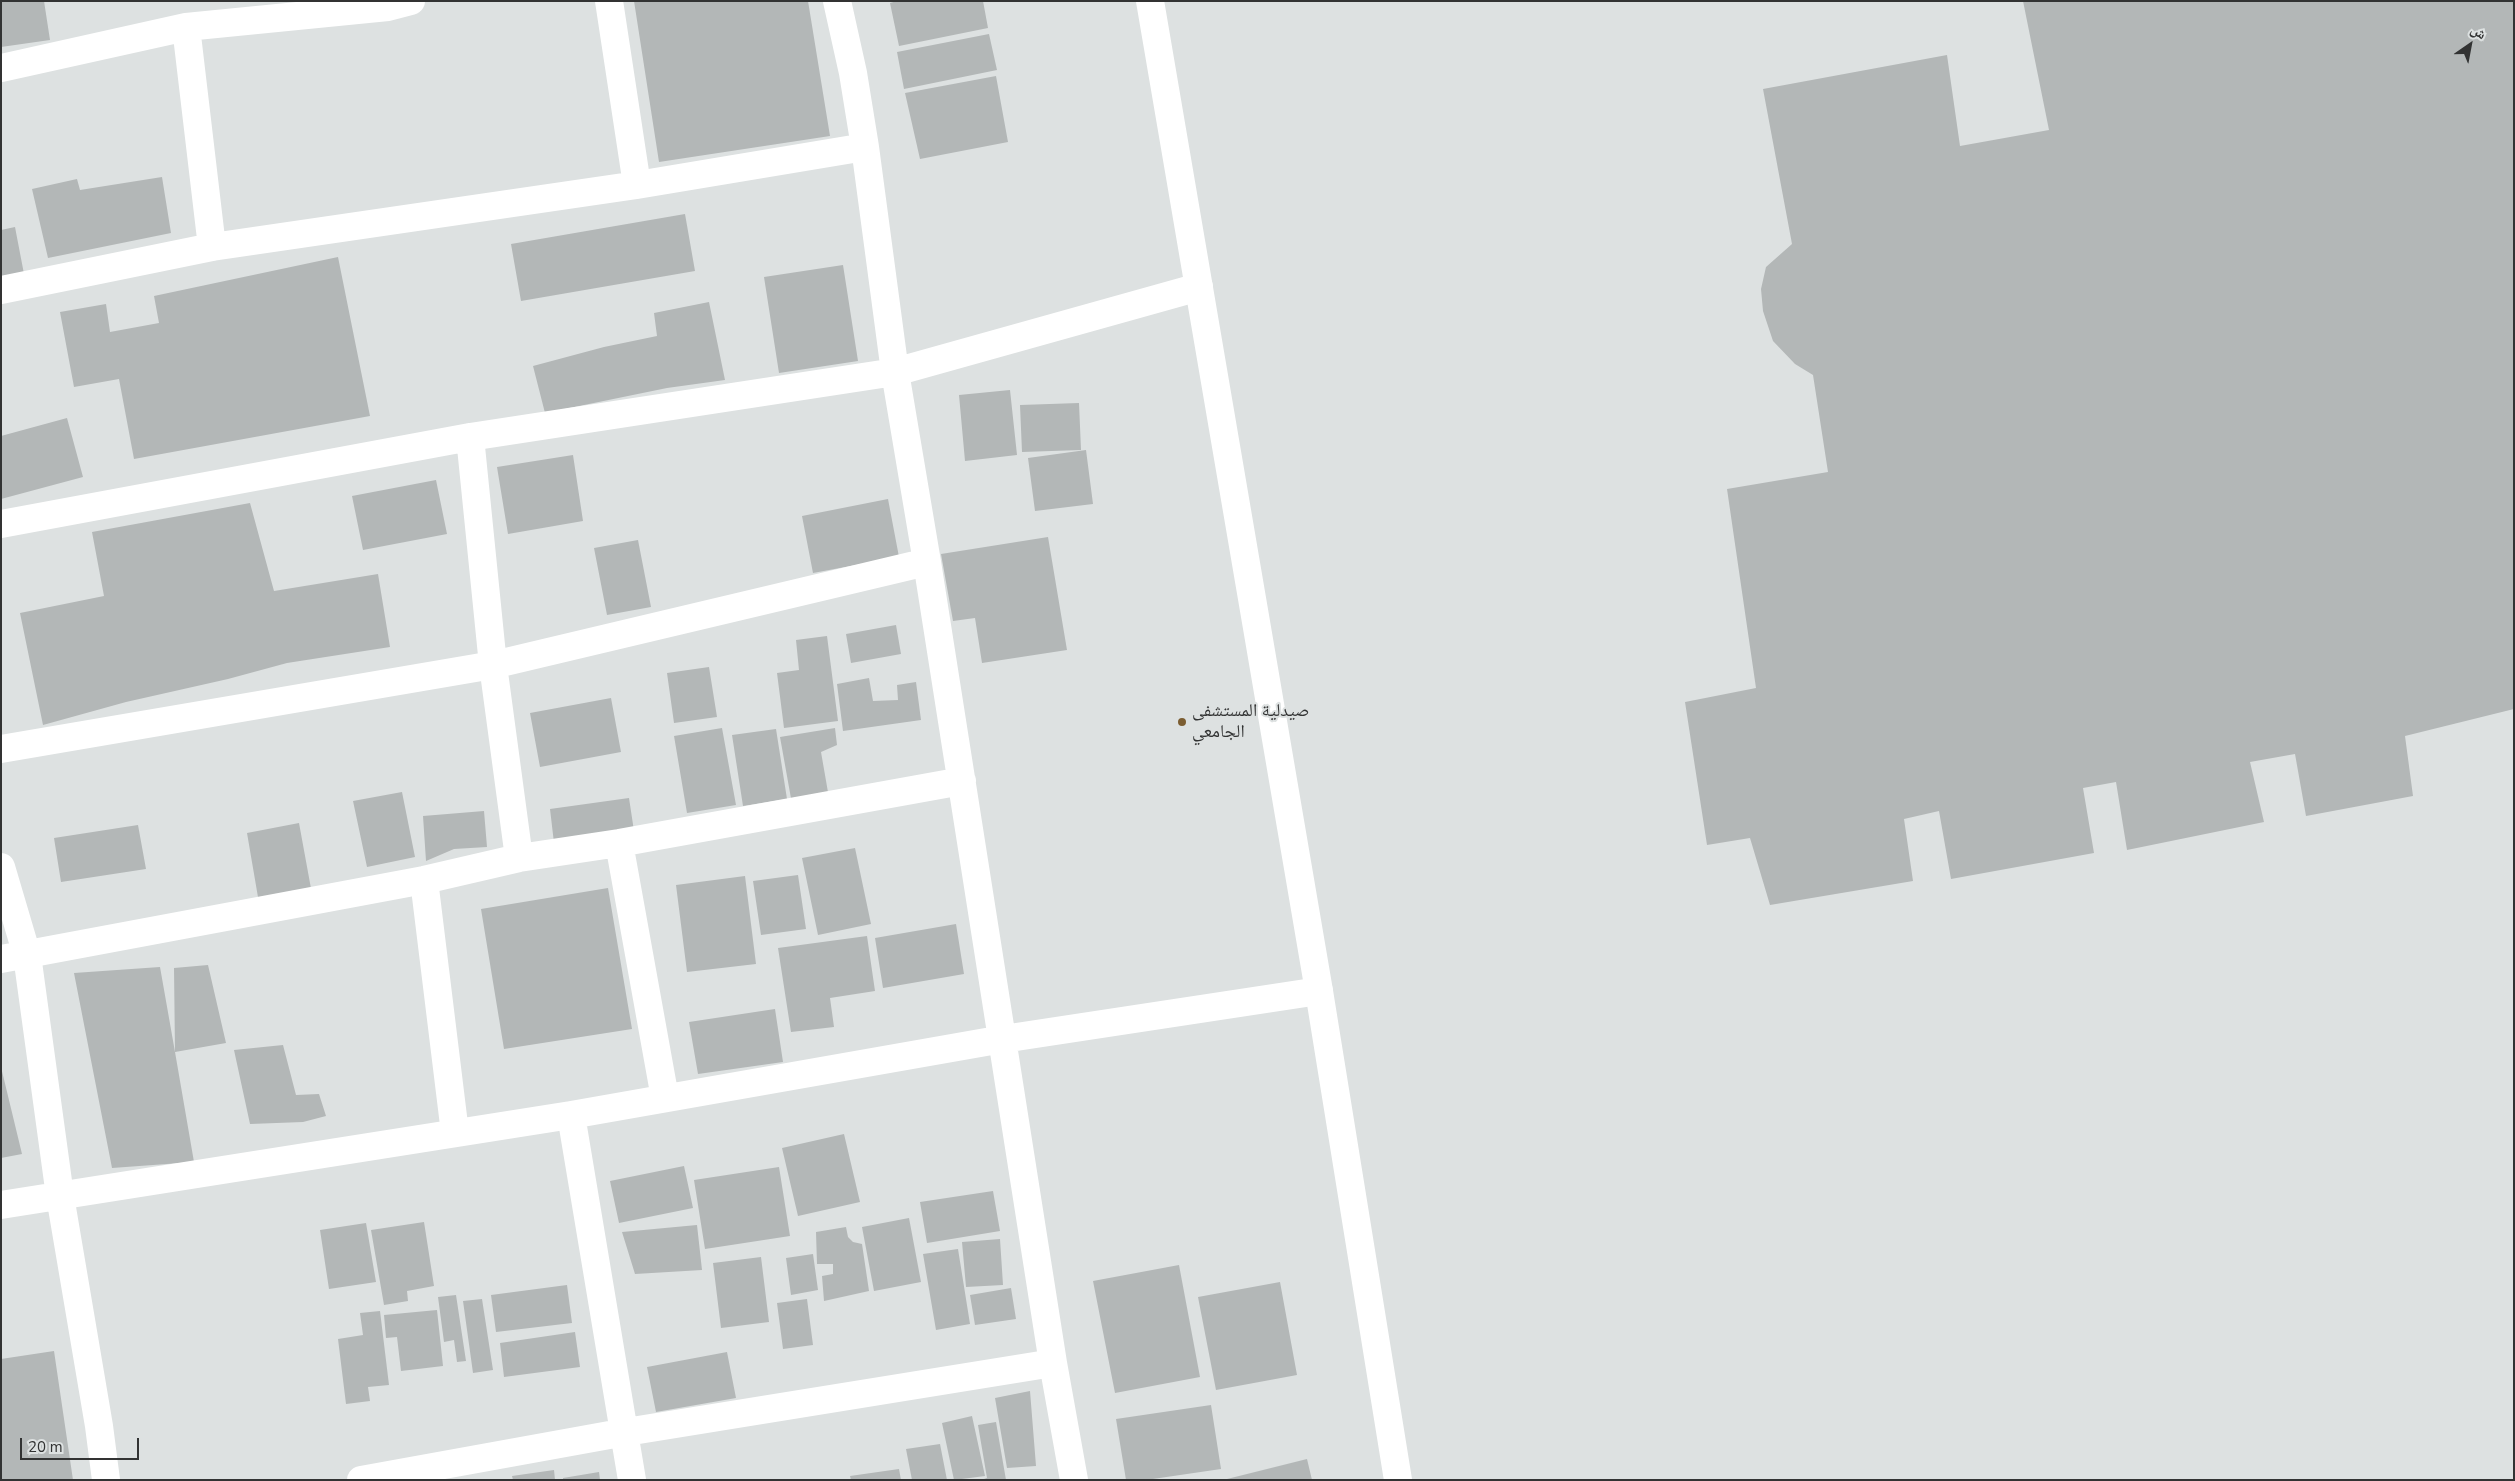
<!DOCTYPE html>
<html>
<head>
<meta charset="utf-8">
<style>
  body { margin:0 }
  #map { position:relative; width:2515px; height:1481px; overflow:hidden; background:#dde1e1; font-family:"Nunito Sans","Noto Naskh Arabic",sans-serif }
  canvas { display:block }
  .frame { position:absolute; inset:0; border:2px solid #323333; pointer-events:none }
  .north { position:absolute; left:2445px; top:20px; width:50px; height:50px; -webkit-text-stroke:4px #dde1e1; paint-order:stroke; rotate:33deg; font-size:14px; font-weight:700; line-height:20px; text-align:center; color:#323333 }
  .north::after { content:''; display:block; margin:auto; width:18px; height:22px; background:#323333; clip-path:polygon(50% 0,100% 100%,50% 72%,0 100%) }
  .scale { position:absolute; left:20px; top:1438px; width:119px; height:22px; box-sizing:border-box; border:2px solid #323333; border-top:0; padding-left:6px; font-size:15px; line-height:18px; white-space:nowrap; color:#323333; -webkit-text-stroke:4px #dde1e1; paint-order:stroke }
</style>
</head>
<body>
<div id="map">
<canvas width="2515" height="1481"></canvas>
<div class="frame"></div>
<div class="north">ش</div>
<div class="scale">20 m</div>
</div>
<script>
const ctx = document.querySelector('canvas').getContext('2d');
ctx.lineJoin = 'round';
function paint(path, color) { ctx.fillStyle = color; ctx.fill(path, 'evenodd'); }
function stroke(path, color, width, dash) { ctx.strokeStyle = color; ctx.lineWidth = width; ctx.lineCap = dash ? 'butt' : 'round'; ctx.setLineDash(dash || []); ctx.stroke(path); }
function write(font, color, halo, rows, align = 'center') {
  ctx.font = font + ' "Nunito Sans","Noto Naskh Arabic",sans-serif'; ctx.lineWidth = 4; ctx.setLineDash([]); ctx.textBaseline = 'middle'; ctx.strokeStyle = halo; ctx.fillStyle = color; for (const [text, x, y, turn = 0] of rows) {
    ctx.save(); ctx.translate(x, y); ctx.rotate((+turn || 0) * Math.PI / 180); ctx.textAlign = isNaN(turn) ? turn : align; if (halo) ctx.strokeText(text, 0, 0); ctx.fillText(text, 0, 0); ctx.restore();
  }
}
paint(new Path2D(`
  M1,1H44L50,40L1,47Z
  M634,1H808L830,136L659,162Z
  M897,1H983L988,28L899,46L890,3Z
  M2023,1H2514V709L2405,736L2413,796L2306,816L2295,754L2250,762L2264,822L2127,850L2116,782L2083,788L2094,853L1951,879L1939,811L1904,819L1913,881L1770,905L1750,838L1707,845L1685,702L1756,688L1727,489L1828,472L1813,375L1795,364L1773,341L1763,311L1761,289L1766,267L1792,244L1763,89L1947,55L1960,146L2049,130Z
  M989,34L997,70L904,89L897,52Z
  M996,76L1008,142L920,159L905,93Z
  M162,177L171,233L48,258L32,189L77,179L80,190Z
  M685,214L695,271L521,301L511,244Z
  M15,227L24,274L1,278V230Z
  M338,257L370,416L134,459L119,379L74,387L60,312L106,304L110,332L159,323L154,296Z
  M843,265L858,361L779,373L764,277Z
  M709,302L725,380L667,388L545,413L533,366L604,347L657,336L654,313Z
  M1010,390L1017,455L965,461L959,395Z
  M1079,403L1081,450L1022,452L1020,405Z
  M67,418L83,477L1,499V436Z
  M1086,450L1093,504L1035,511L1028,458Z
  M573,455L583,521L508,534L497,467Z
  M436,480L447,534L363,550L352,496Z
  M888,499L899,557L813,573L802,516Z
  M250,503L274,591L378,574L390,647L287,663L228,679L126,702L43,725L20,613L104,596L92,532Z
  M1048,537L1067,650L982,663L975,618L953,621L941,554Z
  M638,540L651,607L607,615L594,548Z
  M896,625L901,654L851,663L846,634Z
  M827,636L838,721L784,728L777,673L799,670L796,640Z
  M709,667L717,717L674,723L667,673Z
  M869,678L873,701L898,700L897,685L916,682L921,720L843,731L837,684Z
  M611,698L621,752L540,767L530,713Z
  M722,728L736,805L687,813L674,736Z
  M835,728L837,745L821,752L829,798L792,804L780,737Z
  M776,729L787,799L743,806L732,735Z
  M402,792L415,857L367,867L353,801Z
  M629,798L634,831L554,843L550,809Z
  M484,811L487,847L454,849L426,861L423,816Z
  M299,823L312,894L259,903L247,833Z
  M138,825L146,869L61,882L54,838Z
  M855,848L871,924L818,935L802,858Z
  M798,875L806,929L761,935L753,881Z
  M745,876L756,964L687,972L676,885Z
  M608,888L632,1029L504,1049L481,909Z
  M956,924L964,974L883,988L875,938Z
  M867,936L875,991L830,998L834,1027L791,1032L778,948Z
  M208,965L226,1043L175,1052L194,1162L112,1168L74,973L160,967L175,1052L174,968Z
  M775,1009L783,1062L698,1074L689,1022Z
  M283,1045L296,1095L319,1094L326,1116L303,1122L250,1124L234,1050Z
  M1,1067L22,1154L1,1158Z
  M844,1134L860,1202L798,1216L782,1148Z
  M684,1166L693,1208L619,1223L610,1181Z
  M779,1167L790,1236L705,1249L694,1180Z
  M993,1191L1000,1231L927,1243L920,1202Z
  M909,1218L921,1282L874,1291L862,1227Z
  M424,1222L434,1286L407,1291L408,1301L384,1305L371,1230Z
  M366,1223L376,1282L329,1289L320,1230Z
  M697,1225L702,1270L635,1274L622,1232Z
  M846,1227L848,1237L853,1242L862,1244L869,1291L824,1301L822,1276L833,1274V1264H817L816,1232Z
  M1000,1239L1003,1285L966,1287L962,1242Z
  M958,1249L970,1324L936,1330L923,1254Z
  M813,1254L818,1290L791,1295L786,1258Z
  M761,1257L769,1322L721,1328L713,1263Z
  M1179,1265L1200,1377L1115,1393L1093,1281Z
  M1280,1282L1297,1375L1216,1390L1198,1297Z
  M567,1285L572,1323L496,1332L491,1295Z
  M1011,1288L1016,1319L975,1325L970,1295Z
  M456,1295L466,1361L457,1362L454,1340L444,1342L438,1297Z
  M482,1299L493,1370L473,1373L463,1301Z
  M807,1299L813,1345L783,1349L777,1303Z
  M437,1310L443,1366L401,1371L397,1337L386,1338L384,1315Z
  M380,1311L389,1385L368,1387L370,1401L346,1404L338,1339L363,1335L360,1313Z
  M575,1332L580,1367L504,1377L500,1343Z
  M54,1351L73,1480H1V1359Z
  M727,1352L736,1398L656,1412L647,1367Z
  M1030,1391L1036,1466L1007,1468L995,1398Z
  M1211,1405L1221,1469L1146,1480H1126L1116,1419Z
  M972,1416L985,1476L954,1480L942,1423Z
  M996,1422L1006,1480H981L987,1478L978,1425Z
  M940,1444L947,1480H912L906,1449Z
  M1307,1459L1312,1480H1227V1479Z
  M899,1469L901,1480H851L850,1476Z
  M554,1470L555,1480H513L512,1476Z
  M599,1472L600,1480H563V1478Z`), '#b3b7b7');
stroke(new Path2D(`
  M609,1L637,185
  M837,1L853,73L865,147L895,372L927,562L1053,1363L1074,1480
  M186,27L212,247
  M1,68L186,27L388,7L411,1
  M1,290L212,247L637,185L865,147
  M470,437L493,665L519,858
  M1,524L470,437L895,372L1199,287
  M1,749L493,665L927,562
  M619,843L665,1098
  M1,867L27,955L60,1196L99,1426L106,1480
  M424,880L455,1133
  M1,959L424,880L519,858L619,843L962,781
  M571,1115L632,1480
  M1,1205L571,1115L1003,1039L1319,991
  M361,1480L626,1432L1053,1363`), '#fff', 28);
stroke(new Path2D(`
  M1150,1L1319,991L1398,1480`), '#fff', 28);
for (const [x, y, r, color] of [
  [1182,722,5,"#7b5d31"]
]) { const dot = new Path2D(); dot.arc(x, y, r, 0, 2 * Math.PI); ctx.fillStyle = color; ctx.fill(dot); stroke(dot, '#dde1e1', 2); }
write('18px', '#323333', '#dde1e1', [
  ["صيدلية المستشفى",1192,712],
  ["الجامعي",1192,733]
], 'left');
</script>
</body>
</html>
